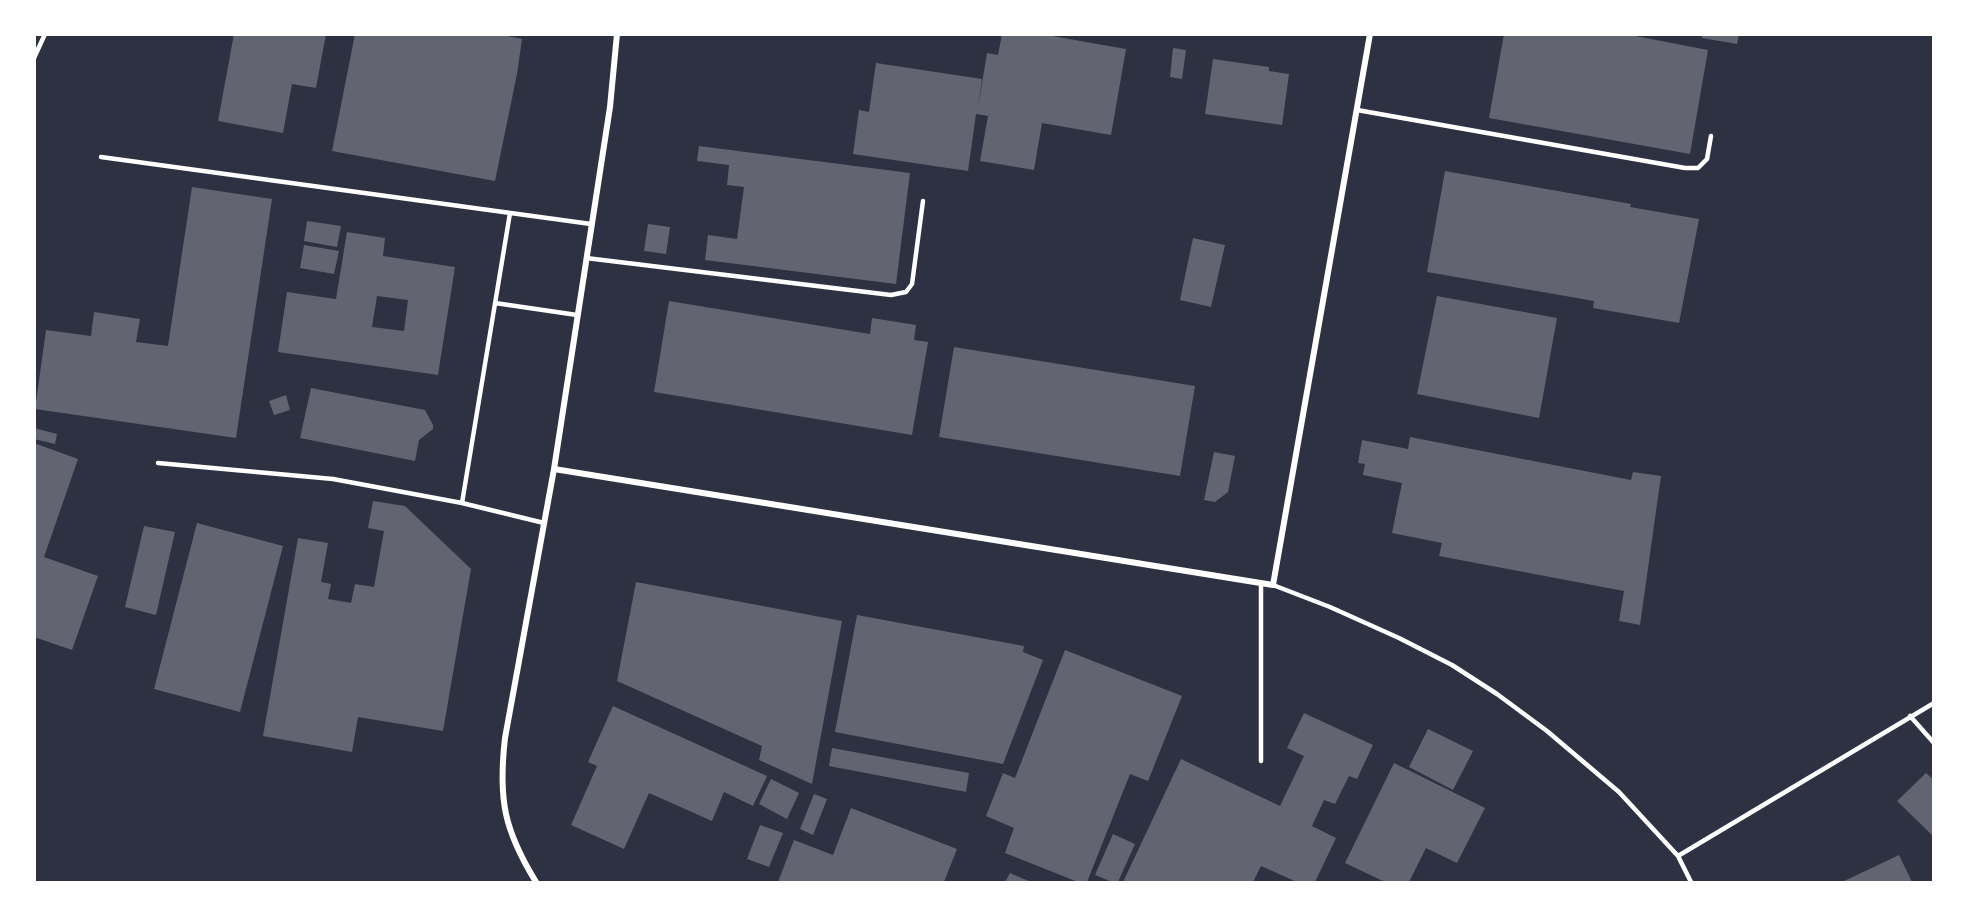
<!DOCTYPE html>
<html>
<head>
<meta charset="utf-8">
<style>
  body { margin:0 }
  #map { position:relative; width:1968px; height:917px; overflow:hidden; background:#2d3142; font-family:Literata,serif }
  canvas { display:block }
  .frame { position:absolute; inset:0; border:36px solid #fff; pointer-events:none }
</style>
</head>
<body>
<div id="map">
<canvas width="1968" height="917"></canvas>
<div class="frame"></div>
</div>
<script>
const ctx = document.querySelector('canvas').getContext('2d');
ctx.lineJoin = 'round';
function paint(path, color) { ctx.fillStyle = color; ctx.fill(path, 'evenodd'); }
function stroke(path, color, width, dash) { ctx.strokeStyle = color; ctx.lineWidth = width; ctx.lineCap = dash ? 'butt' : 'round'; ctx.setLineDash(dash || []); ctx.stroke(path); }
paint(new Path2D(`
  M234,34H326L316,88L292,84L283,133L218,121Z
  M355,34H498L522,39L517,74L495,181L332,151Z
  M1002,34H1041L1126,49L1111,135L1042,123L1034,170L980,161L988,116L976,114L968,171L853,154L859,110L869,112L876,63L982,79L978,108L987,53L998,55Z
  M1504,34H1625L1708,50L1690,154L1489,118Z
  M1702,34H1739L1737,44L1702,38Z
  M1173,48L1186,50L1182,79L1170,77Z
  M1213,59L1269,67V71L1289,74L1282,125L1205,114Z
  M699,146L910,173L896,284L705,260L708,235L737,239L744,187L727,185L729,165L697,161Z
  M1445,171L1631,204L1630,207L1699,219L1679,323L1593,308L1594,301L1427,272Z
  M192,187L272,199L236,438L35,409L46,330L91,336L94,312L140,319L136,342L168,346Z
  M307,221L341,226L337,247L304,241Z
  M648,224L670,227L666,254L644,251Z
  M347,232L385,238L383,256L455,267L438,375L278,352L287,292L336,299ZM377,296L408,300L404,331L372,327Z
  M1193,238L1225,245L1211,307L1180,300Z
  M304,245L339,251L334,274L300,268Z
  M1437,296L1557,318L1539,418L1417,394Z
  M669,301L870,334L872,318L916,325L914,340L928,342L912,435L654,392Z
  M954,347L1195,386L1180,476L939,437Z
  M311,388L425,410L433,425V429L419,440L415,461L300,438Z
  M286,395L290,410L274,415L269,401Z
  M34,428L57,434L55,444L34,439Z
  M1410,437L1631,480L1633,472L1661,476L1640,625L1619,621L1624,591L1439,556L1442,543L1392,533L1402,483L1363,475L1365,464L1358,463L1362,440L1408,449Z
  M34,443L78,459L44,557L98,576L72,650L34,637Z
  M1214,452L1235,456L1228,492L1215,502L1204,500Z
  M373,501L405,506L471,569L443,731L358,717L352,752L263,736L298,538L328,543L321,582L331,584L328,599L351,603L355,584L374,587L384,531L368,528Z
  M197,523L283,546L240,712L154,689Z
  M144,526L175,532L156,615L125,607Z
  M636,582L842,621L812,784L759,760L762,746L617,681Z
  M857,615L1024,646L1023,652L1043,660L1003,764L835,732Z
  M1065,650L1182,696L1148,781L1130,774L1087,882H1078L1005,853L1014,828L986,816L1003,773L1015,778Z
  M613,706L767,776L753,806L724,792L712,821L649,793L624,849L571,825L597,766L588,762Z
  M1304,713L1373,745L1357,779L1349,776L1335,804L1324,800L1312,826L1336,838L1315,882H1297L1261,866L1253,882H1123L1181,759L1280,806L1304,756L1287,748Z
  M1428,729L1473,751L1453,790L1409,767Z
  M832,748L969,773L966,792L829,766Z
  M1394,763L1485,808L1457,863L1426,848L1409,882H1385L1345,863Z
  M1926,773L1934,780V837L1897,801Z
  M771,779L799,793L787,819L759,804Z
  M814,794L827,799L813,835L800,829Z
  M851,808L957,849L944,882H778L794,840L833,855Z
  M760,825L783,833L769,867L747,859Z
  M1113,834L1135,844L1118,882H1112L1095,875Z
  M1899,855L1912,882H1842Z
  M1010,873L1031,882H1005Z`), '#626471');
stroke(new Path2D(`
  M34,58L45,34
  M1357,110L1685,168H1698L1707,159L1711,136
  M101,157L591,224
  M586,258L891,295L906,292L912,284L923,201
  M495,303L577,315
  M158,463L333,479L462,503L544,523
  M462,503L510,213
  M1273,585L1330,607L1399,638L1452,665L1497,694L1547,731L1619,792L1678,856L1691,882
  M1910,716L1934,743
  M1261,761V584
  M1678,856L1934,703`), '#fff', 4.5);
stroke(new Path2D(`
  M554,469L1273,585L1370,34
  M536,882C504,830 498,799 505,738L554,469L610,107L617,34`), '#fff', 6);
</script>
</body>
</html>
